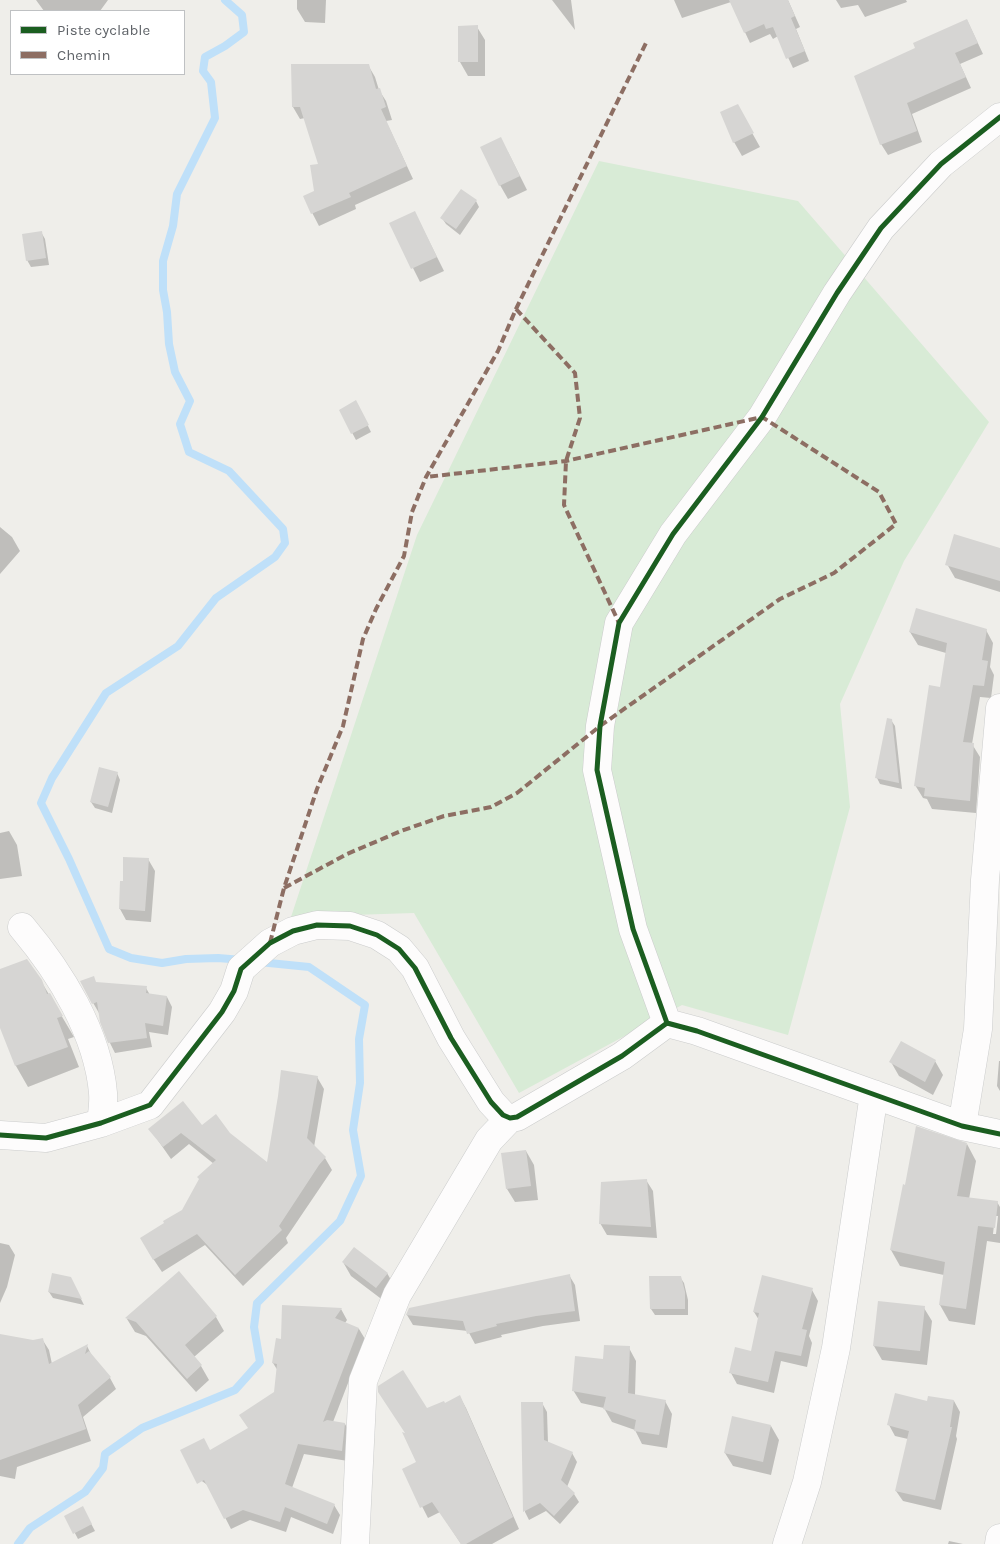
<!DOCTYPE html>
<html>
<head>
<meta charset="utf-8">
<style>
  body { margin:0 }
  #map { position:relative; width:1000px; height:1544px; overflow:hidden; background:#efeeea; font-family:Karla,sans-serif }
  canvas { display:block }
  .legend { position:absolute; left:10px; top:10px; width:175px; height:65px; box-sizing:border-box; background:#fff; border:1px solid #bfc1c3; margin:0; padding:6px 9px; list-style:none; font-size:15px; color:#5f6368 }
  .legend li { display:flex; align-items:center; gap:10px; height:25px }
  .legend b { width:25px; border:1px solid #bfc1c3 }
</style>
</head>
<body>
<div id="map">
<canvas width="1000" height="1544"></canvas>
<ul class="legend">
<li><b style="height:6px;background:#1b5e20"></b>Piste cyclable</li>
<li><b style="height:6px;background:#8d6e63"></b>Chemin</li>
</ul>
</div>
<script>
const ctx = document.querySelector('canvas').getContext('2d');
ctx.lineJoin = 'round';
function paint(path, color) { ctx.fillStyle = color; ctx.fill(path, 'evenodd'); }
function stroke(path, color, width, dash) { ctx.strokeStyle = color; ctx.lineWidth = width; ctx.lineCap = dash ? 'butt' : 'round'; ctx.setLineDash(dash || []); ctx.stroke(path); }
paint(new Path2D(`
  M599,161L798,201L989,422L904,561L840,704L850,807L788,1035L682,1005L519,1093L414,913L291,917L417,535Z`), '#d8ebd6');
paint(new Path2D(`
  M36,0H108L100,11H44Z
  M297,0H326L325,23L305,22L297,9Z
  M552,0H571L575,30Z
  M674,0H788L800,27L796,29L809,61L793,68L778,36L773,39L770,34L750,43L731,2L682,18Z
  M836,0H906L907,2L865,17L858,5L841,8Z
  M967,20L983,54L960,64L971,88L912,114L922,142L888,155L881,144L917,49Z
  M477,27L485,40V76H468L460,62Z
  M368,65L375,77L379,90L386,101L392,120L386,121L413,179L355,205L356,209L319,226L304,197L315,192L319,165L305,118L300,119L293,107Z
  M737,106L760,147L742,156L734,142Z
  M508,152L527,190L508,199L500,185Z
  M476,201L479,207L460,235L446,224L442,218Z
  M415,213L444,271L420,282L391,224Z
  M41,232L45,239L49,265L31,267L27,260Z
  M356,402L371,432L356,440L340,410Z
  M0,527L12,537L20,551L0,574Z
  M1000,549V592L955,578L947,564Z
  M986,630L993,643L990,667L994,675L991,698L980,697L972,744L980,757L976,813L932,809L927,799L923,798L915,785L941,688L946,653L918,645L910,632Z
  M891,720L895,726L902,789L880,784L877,778Z
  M117,773L120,780L112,813L95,808L91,802Z
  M9,831L17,845L22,876L0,879V833Z
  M148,859L155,871L151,922L126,920L120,909L124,882Z
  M0,970L41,981L74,1037L68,1039L79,1067L28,1087L16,1066L0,1024Z
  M81,982L146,988L150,995L167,997L172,1007L168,1035L149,1032L152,1047L115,1053L110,1043L100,1012L99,1013Z
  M901,1043L935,1061L943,1075L933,1095L899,1076L891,1062Z
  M999,1061H1000V1091L997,1086Z
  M317,1077L324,1089L314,1147L325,1158L332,1170L286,1238L288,1243L243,1286L205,1245L162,1272L148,1251L183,1210L214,1164L189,1144L171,1159L150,1129L201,1127L230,1134L268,1165Z
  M967,1144L976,1161L969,1199L997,1202L1000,1207V1243L987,1241L975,1325L949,1321L940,1305L944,1275L900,1266L891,1250ZM995,1216H998L996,1234H993Z
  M526,1151L534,1165L538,1200L515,1202L507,1189Z
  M646,1180L653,1191L657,1238L607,1235L600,1223Z
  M0,1243L9,1245L15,1255L7,1287L0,1303Z
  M343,1262L387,1273L395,1287L384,1301L351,1276Z
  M179,1273L216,1317L224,1331L194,1357L201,1366L209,1380L196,1392L146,1336L135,1332L127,1319Z
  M569,1275L575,1285L580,1321L543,1326L501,1335L502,1337L475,1344L468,1331L413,1325L407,1315L410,1309Z
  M680,1277L684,1283L688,1300V1315H655L651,1309Z
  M74,1285L84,1305L53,1298L49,1292Z
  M812,1290L818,1301L809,1336L812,1343L807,1367L781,1361L774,1393L737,1384L731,1373L752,1352L759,1320L754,1312Z
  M924,1308L932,1321L927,1365L882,1360L874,1346Z
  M341,1309L347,1320L345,1323L359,1329L365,1339L333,1422L345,1424L351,1435L348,1461L304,1454L292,1488L334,1505L340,1515L333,1534L291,1517L286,1532L250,1520L231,1529L209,1486L196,1477L210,1451L249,1429L275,1392L278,1371L273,1363L282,1340Z
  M42,1339L49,1350L52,1364L87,1346L93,1358L110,1378L116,1389L83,1417L91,1441L17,1467L15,1479L0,1476V1347Z
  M629,1348L636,1361L635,1395L665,1401L672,1414L667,1448L642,1444L635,1430L612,1422L604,1408L581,1403L573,1390Z
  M460,1397L466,1408L519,1529L492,1544H461L440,1512L428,1518L403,1469L417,1463L406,1434L426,1410L444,1404Z
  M954,1401L960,1412L956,1436L957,1439L941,1510L903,1501L896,1491L908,1439L895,1436L889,1425L928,1402Z
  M542,1403L547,1412L548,1443L572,1453L577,1462L567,1487L574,1494L579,1502L560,1524L546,1511L529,1520L525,1512L523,1404Z
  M771,1426L779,1440L771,1475L733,1466L725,1453Z
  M86,1514L95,1531L78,1539L66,1516Z
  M949,1541L963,1544H948Z`), '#0003');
stroke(new Path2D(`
  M225,0L242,15L244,32L225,46L205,57L203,71L211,82L215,118L177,194L173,226L163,261V290L167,312L169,344L175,372L190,401L180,424L189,452L229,471L283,529L285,543L275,557L216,598L178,646L106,693L52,778L41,803L69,859L109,949L131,958L162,963L186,959L218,958L242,960
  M18,1544L30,1528L85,1492L103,1468L105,1454L142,1428L235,1390L260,1362L254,1327L257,1303L340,1221L361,1176L353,1130L360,1083L359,1039L365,1005L309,967L259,962`), '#bfe0f9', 8);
paint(new Path2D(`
  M729,0H788L795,16L791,18L805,51L786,59L773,27L766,29L764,24L744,33Z
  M967,19L978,43L955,53L966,77L907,103L917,131L880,145L854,76L915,48L913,43Z
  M478,25V62H458V26Z
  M291,64H369L376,89L380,88L386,107L381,109L407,166L349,193L351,197L311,214L303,196L314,191L310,165L318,164L300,107H292Z
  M738,104L754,133L733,143L720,112Z
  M501,137L520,176L499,186L480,147Z
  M461,189L477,200L456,229L440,218Z
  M415,211L437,257L411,269L389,223Z
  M42,231L46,258L26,261L22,234Z
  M356,400L369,425L351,434L339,410Z
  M954,534L1000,548V581L945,565Z
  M916,608L987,629L982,660L988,661L984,686L973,685L963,742L974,743L970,801L924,796L925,788L914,786L929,685L940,687L947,643L909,632Z
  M887,718L892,719L899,783L875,778Z
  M99,767L118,772L108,807L90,802Z
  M123,857L149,858L145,911L119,909L120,881H123Z
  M27,959L42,980L47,994L50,993L63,1016L57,1018L68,1047L15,1066L0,1028V969Z
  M94,976L96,982L147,986L146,993L167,996L163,1026L145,1023L147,1038L108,1043L100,1022L97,1002L92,1004L80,981Z
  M901,1041L936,1060L925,1082L889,1062Z
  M281,1070L318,1076L307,1138L326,1157L319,1165L279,1226L282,1230L235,1275L197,1234L153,1260L140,1238L164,1223L163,1221L182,1210L199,1179L197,1177L216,1160L181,1133L163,1147L148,1129L183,1101L202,1125L216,1114L230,1133L267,1162L278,1096Z
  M916,1126L967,1143L957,1196L998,1201L995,1228L978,1226L966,1309L939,1305L945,1262L890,1250L903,1184L905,1185Z
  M526,1150L531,1186L506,1189L501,1153Z
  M647,1179L651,1227L599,1224L601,1182Z
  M354,1247L388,1273L376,1288L342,1262Z
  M179,1271L217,1316L185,1345L202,1365L187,1379L136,1322L125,1318Z
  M52,1273L71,1277L82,1299L48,1292Z
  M570,1274L575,1311L536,1316L496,1324L497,1326L467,1334L463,1321L406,1315L409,1308Z
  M762,1275L813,1288L802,1329L807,1330L801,1356L775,1351L768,1382L729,1373L735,1347L751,1351L759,1313L753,1312Z
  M649,1276H681L685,1292V1309H650Z
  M878,1301L925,1306L920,1351L873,1346Z
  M282,1305L342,1308L335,1318L359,1328L323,1422L327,1420L345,1423L342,1451L298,1444L285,1484L335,1504L327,1524L285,1507L280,1522L243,1510L224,1519L204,1480L197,1484L180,1450L204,1438L210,1450L248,1428L239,1415L274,1392L277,1364L272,1363L276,1338L281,1339Z
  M0,1334L33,1340L43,1338L49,1364L88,1344L85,1354L89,1351L111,1377L78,1405L86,1429L0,1460Z
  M604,1345L630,1346L628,1393L666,1400L659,1435L634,1431L636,1420L603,1409L606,1397L572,1391L575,1356L603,1359Z
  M403,1370L427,1408L444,1401L445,1403L460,1395L513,1517L466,1544H461L432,1502L420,1508L402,1469L416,1462L402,1432L405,1433L378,1392V1386Z
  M895,1393L927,1401L928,1396L954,1400L950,1427H952L935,1500L895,1491L909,1431L887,1425Z
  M521,1402H543L544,1440L573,1452L561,1480L575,1493L554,1516L540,1503L523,1512Z
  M732,1416L771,1425L763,1462L724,1453Z
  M83,1506L92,1524L73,1534L64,1516Z`), '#d6d5d3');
const minor = new Path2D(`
  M22,927C60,972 98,1033 103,1093C104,1103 102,1113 101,1123
  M667,1023L633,929L597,770L600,726L619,623L673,534L762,417L837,293L881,228L941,164L1000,117
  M962,1126L978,1029L985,880L1000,708
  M0,1135L46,1138L101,1123L150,1105L222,1012L234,991L241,969L270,943L293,931L317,925L350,926L377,935L399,949L415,968L451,1038L491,1102L503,1115L510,1118L517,1117L622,1056L667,1023L697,1031L962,1126L1000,1134
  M355,1544L363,1381L397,1295L489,1140L510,1118
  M787,1544L807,1482L836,1348L874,1094
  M999,1544L1000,1538`);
stroke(minor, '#cbcccc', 29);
stroke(minor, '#fdfcfc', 28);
stroke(new Path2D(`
  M516,309L575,373L580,418L566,461L564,505L619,623
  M284,888L347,854L401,831L444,816L491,807L517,793L600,726L780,599L834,573L896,524L879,492L762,417L566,461L426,477
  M270,943L284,888L317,789L343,726L363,639L376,609L404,556L412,512L426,477L498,351L516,309L646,43`), '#8d6e63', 4, [8, 4]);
stroke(new Path2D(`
  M667,1023L633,929L597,770L600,726L619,623L673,534L762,417L837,293L881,228L941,164L1000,117
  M0,1135L46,1138L101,1123L150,1105L222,1012L234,991L241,969L270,943L293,931L317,925L350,926L377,935L399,949L415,968L451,1038L491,1102L503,1115L510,1118L517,1117L622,1056L667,1023L697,1031L962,1126L1000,1134`), '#1b5e20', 5);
</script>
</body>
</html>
